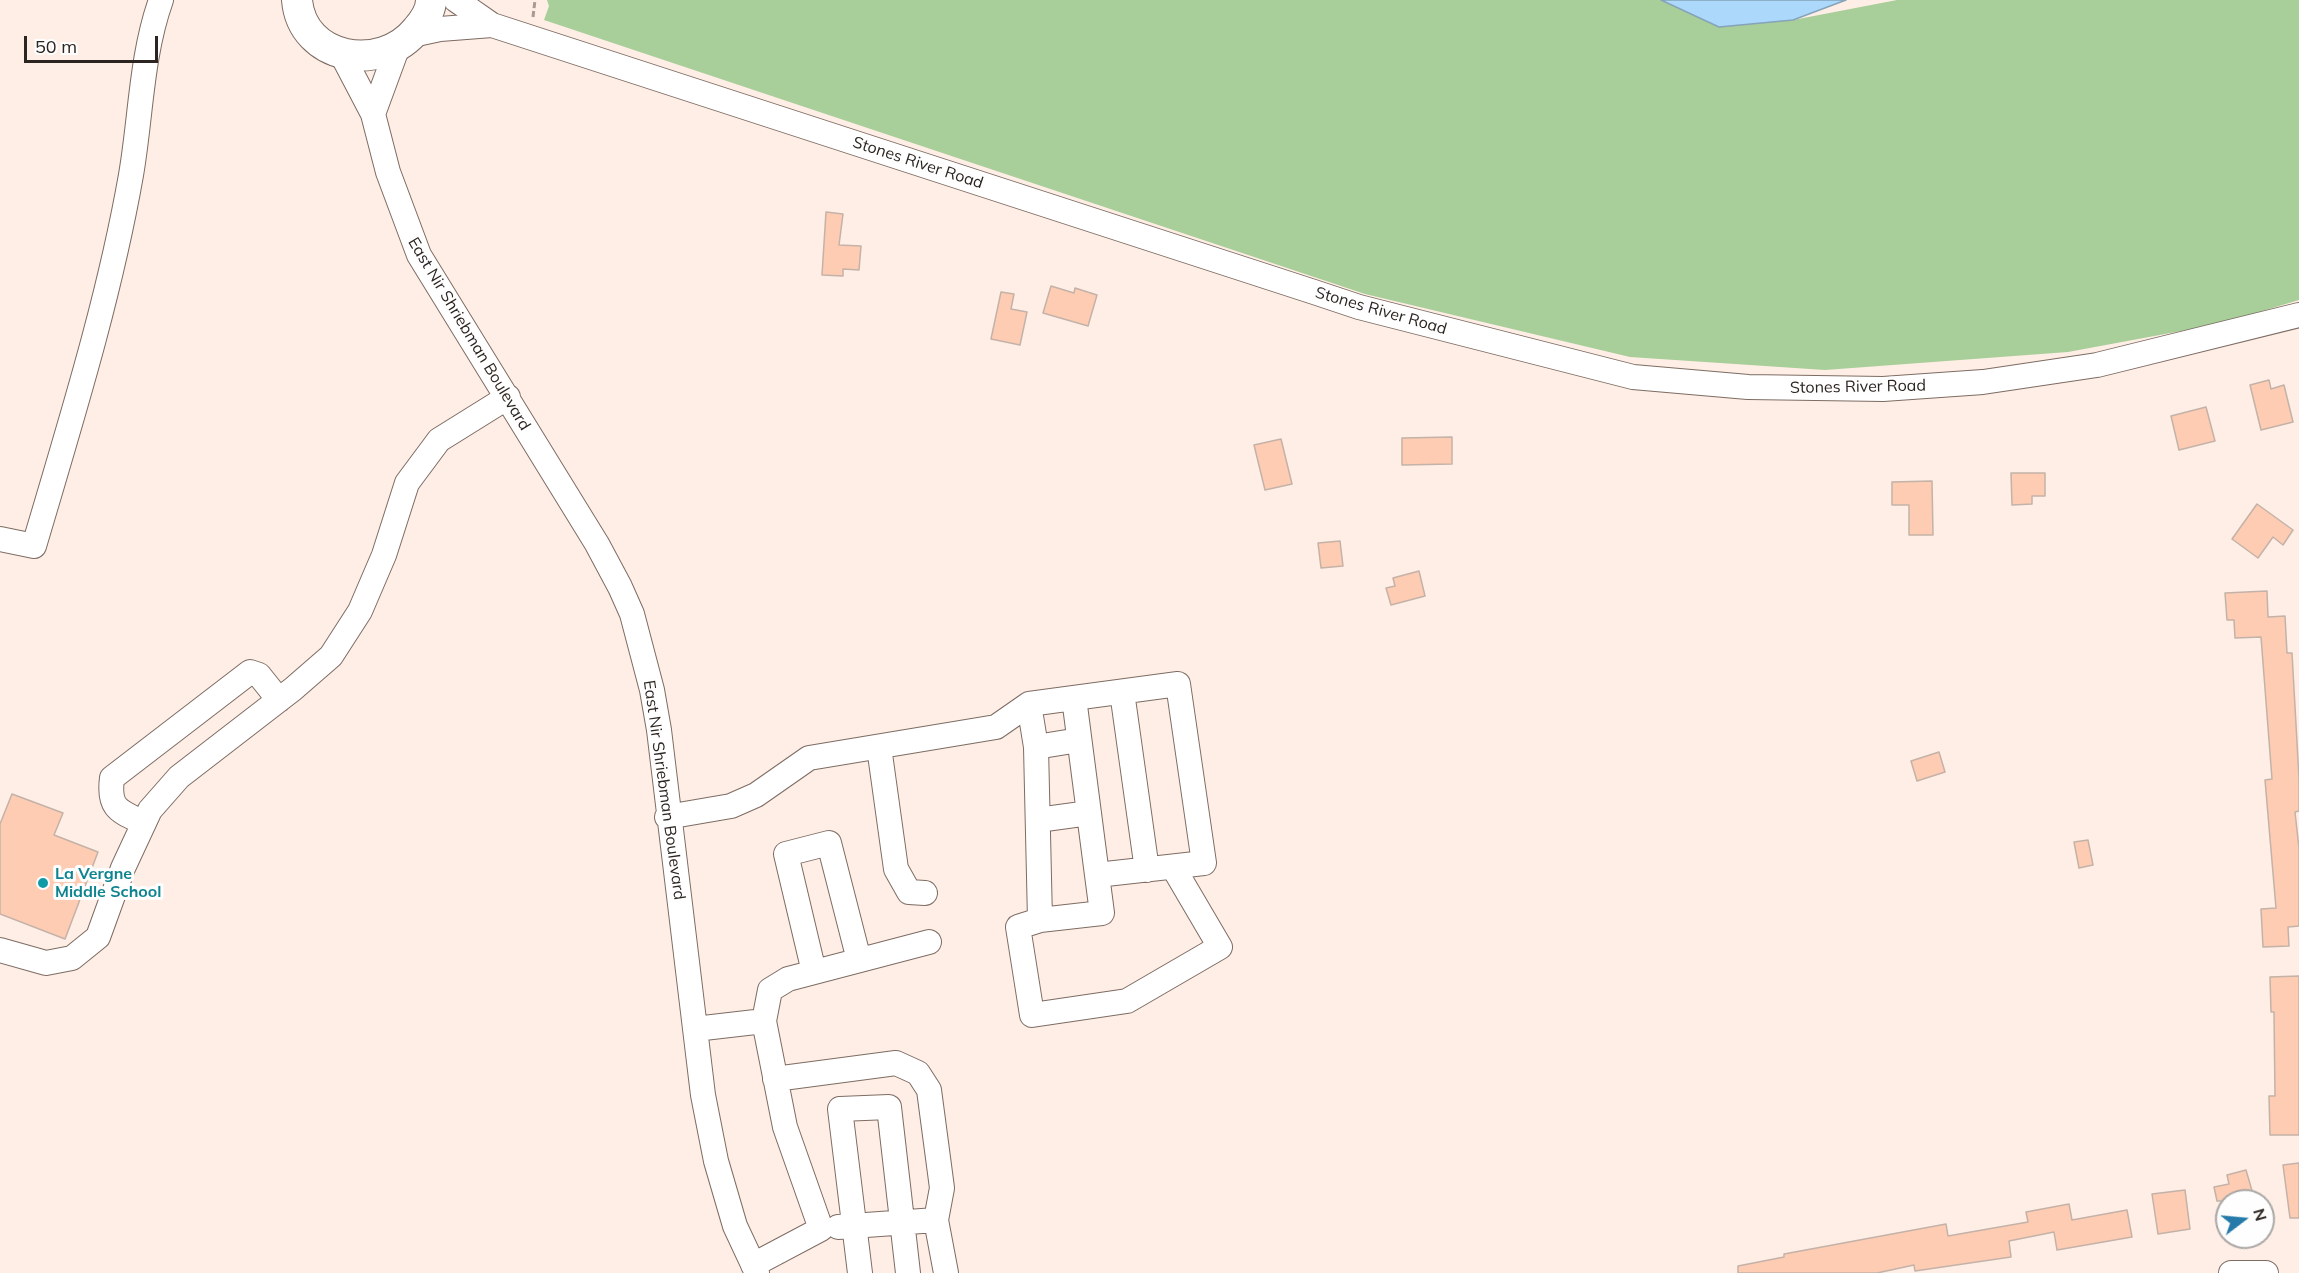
<!DOCTYPE html>
<html>
<head>
<meta charset="utf-8">
<style>
  body { margin:0 }
  #map { position:relative; width:2299px; height:1273px; overflow:hidden; background:#feeee5; font-family:Mulish,sans-serif }
  canvas { display:block }
  .north { position:absolute; left:2215px; top:1189px; width:60px; height:60px; box-sizing:border-box; background:#fefefe; border:2px solid #aaa7a5; border-radius:50%; rotate:74deg; font-size:16px; font-weight:700; line-height:24px; text-align:center; color:#2b2420 }
  .north::after { content:''; display:block; margin:auto; width:21px; height:27px; background:#267aaa; clip-path:polygon(50% 0,100% 100%,50% 72%,0 100%) }
  .scale { position:absolute; left:24px; top:36px; width:134px; height:27px; box-sizing:border-box; border:3px solid #2b2420; border-top:0; padding-left:8px; font-size:18px; line-height:21px; white-space:nowrap; color:#2b2420; -webkit-text-stroke:4px #fefefe; paint-order:stroke }
</style>
</head>
<body>
<div id="map">
<canvas width="2299" height="1273"></canvas>
<div class="north">N</div>
<div class="scale">50 m</div>
</div>
<script>
const ctx = document.querySelector('canvas').getContext('2d');
ctx.lineJoin = 'round';
function paint(path, color) { ctx.fillStyle = color; ctx.fill(path, 'evenodd'); }
function stroke(path, color, width, dash) { ctx.strokeStyle = color; ctx.lineWidth = width; ctx.lineCap = dash ? 'butt' : 'round'; ctx.setLineDash(dash || []); ctx.stroke(path); }
function write(font, color, halo, rows, align = 'center') {
  ctx.font = font + ' Mulish,sans-serif'; ctx.lineWidth = 6; ctx.setLineDash([]); ctx.textBaseline = 'middle'; ctx.strokeStyle = halo; ctx.fillStyle = color; for (const [text, x, y, turn = 0] of rows) {
    ctx.save(); ctx.translate(x, y); ctx.rotate((+turn || 0) * Math.PI / 180); ctx.textAlign = isNaN(turn) ? turn : align; if (halo) ctx.strokeText(text, 0, 0); ctx.fillText(text, 0, 0); ctx.restore();
  }
}
paint(new Path2D(`
  M547,0H1661L1720,27L1793,20L1897,0H2299V300L2219,324L2068,352L1825,370L1630,357L1365,294L544,20L549,6Z`), '#a8ce99');
const water = new Path2D(`
  M1661,0H1846L1793,20L1719,27Z`);
paint(water, '#acd9fb');
stroke(water, '#85a3b9', 1.5);
const building = new Path2D(`
  M826,212L843,214L839,245L861,246L859,270L843,269V276L822,275Z
  M1051,286L1074,293L1075,288L1097,295L1088,326L1043,313Z
  M1001,292L1014,294L1011,309L1027,312L1020,345L991,339Z
  M2269,380L2271,389L2284,385L2293,422L2261,430L2250,385Z
  M2206,407L2215,441L2179,450L2171,416Z
  M1452,437V464L1402,465V438Z
  M1281,439L1292,484L1265,490L1254,445Z
  M2011,473H2045V496H2032V504L2012,505Z
  M1932,481L1933,535H1909V505H1892V482Z
  M2257,504L2293,530L2283,545L2273,537L2258,558L2232,539Z
  M1340,541L1343,566L1321,568L1318,543Z
  M1419,571L1425,596L1391,605L1386,588L1395,586L1393,578Z
  M2267,591L2268,617L2285,616L2287,653H2292L2299,778V811L2295,812L2299,848V926L2288,927L2289,946L2263,947L2261,909L2276,908L2265,780L2272,779L2261,637L2235,638L2234,620H2227L2225,593Z
  M1939,752L1945,772L1917,781L1911,761Z
  M12,794L63,813L54,835L98,852L65,939L0,914V824Z
  M2088,840L2093,865L2079,868L2074,842Z
  M2299,976V1135H2270L2269,1096H2275L2274,1012H2271L2270,977Z
  M2299,1163V1218H2290L2283,1165Z
  M2246,1170L2255,1201H2217L2214,1187L2229,1184L2227,1175Z
  M2185,1190L2190,1229L2158,1234L2152,1194Z
  M2069,1204L2072,1220L2127,1210L2132,1237L2057,1250L2054,1232L2009,1241L2011,1257L1915,1271L1914,1265L1877,1273H1738V1266L1784,1257V1254L1946,1224L1948,1236L2028,1222L2026,1212Z`);
paint(building, '#feccb2');
stroke(building, '#c4b2a8', 1.5);
const minor = new Path2D(`
  M456,0L492,25L1314,292L1359,307L1633,377L1748,387L1883,389L1983,382L2097,365L2299,315
  M412,35L440,29L492,25
  M340,51L373,114L388,172L419,255L597,544L620,587L632,614L652,690L659,730L703,1095L716,1161L735,1226L757,1273
  M373,114L398,46
  M0,539L34,546C70,424 109,300 131,175C141,117 141,56 161,0
  M1122,692L1147,870
  M1029,704L1036,747L1079,740
  M879,747L896,869L909,892L925,893
  M1036,747L1040,920L1102,913L1097,875
  M667,817L731,806L756,795L809,758L996,727L1029,704L1178,684L1204,863L1097,875L1074,698
  M1038,820L1089,813
  M144,823C119,811 108,809 112,778L250,672L259,675L279,700
  M1040,920L1018,927L1032,1015L1127,1001L1220,947L1173,867
  M0,950L46,963L72,958L98,937L123,868L150,810L179,777L293,689L331,656L360,611L384,555L407,483L439,440L508,397
  M814,972L786,854L829,843L859,960
  M695,1029L764,1021L770,990L788,979L929,942
  M775,1079L896,1063L918,1073L929,1090L942,1188L936,1220
  M838,1227L936,1220L946,1273
  M753,1265L821,1229L785,1127L764,1021
  M860,1273L840,1109L889,1107L908,1273
  M2231,1273H2266`);
const major = new Path2D(`
  M297,0C302,60 381,74 417,29C424,21 431,10 431,0`);
stroke(minor, '#7d6c63', 26);
stroke(major, '#7d6c63', 32);
stroke(new Path2D(`
  M533,17L535,0`), '#a69a93', 3, [6, 3]);
stroke(minor, '#fff', 24);
stroke(major, '#fff', 30);
for (const [x, y, r, color] of [
  [43,883,6,"#0f9aa8"]
]) { const dot = new Path2D(); dot.arc(x, y, r, 0, 2 * Math.PI); ctx.fillStyle = color; ctx.fill(dot); stroke(dot, '#fefefe', 2); }
write('16px', '#2b2420', '#fefefe', [
  ["Stones River Road",918,163,18],
  ["Stones River Road",1381,311,16],
  ["East Nir Shriebman Boulevard",469,334,59],
  ["Stones River Road",1858,387,-1],
  ["East Nir Shriebman Boulevard",664,790,82]
]);
write('bold 16px', '#0d838f', '#fefefe', [
  ["La Vergne",55,874],
  ["Middle School",55,892]
], 'left');
</script>
</body>
</html>
